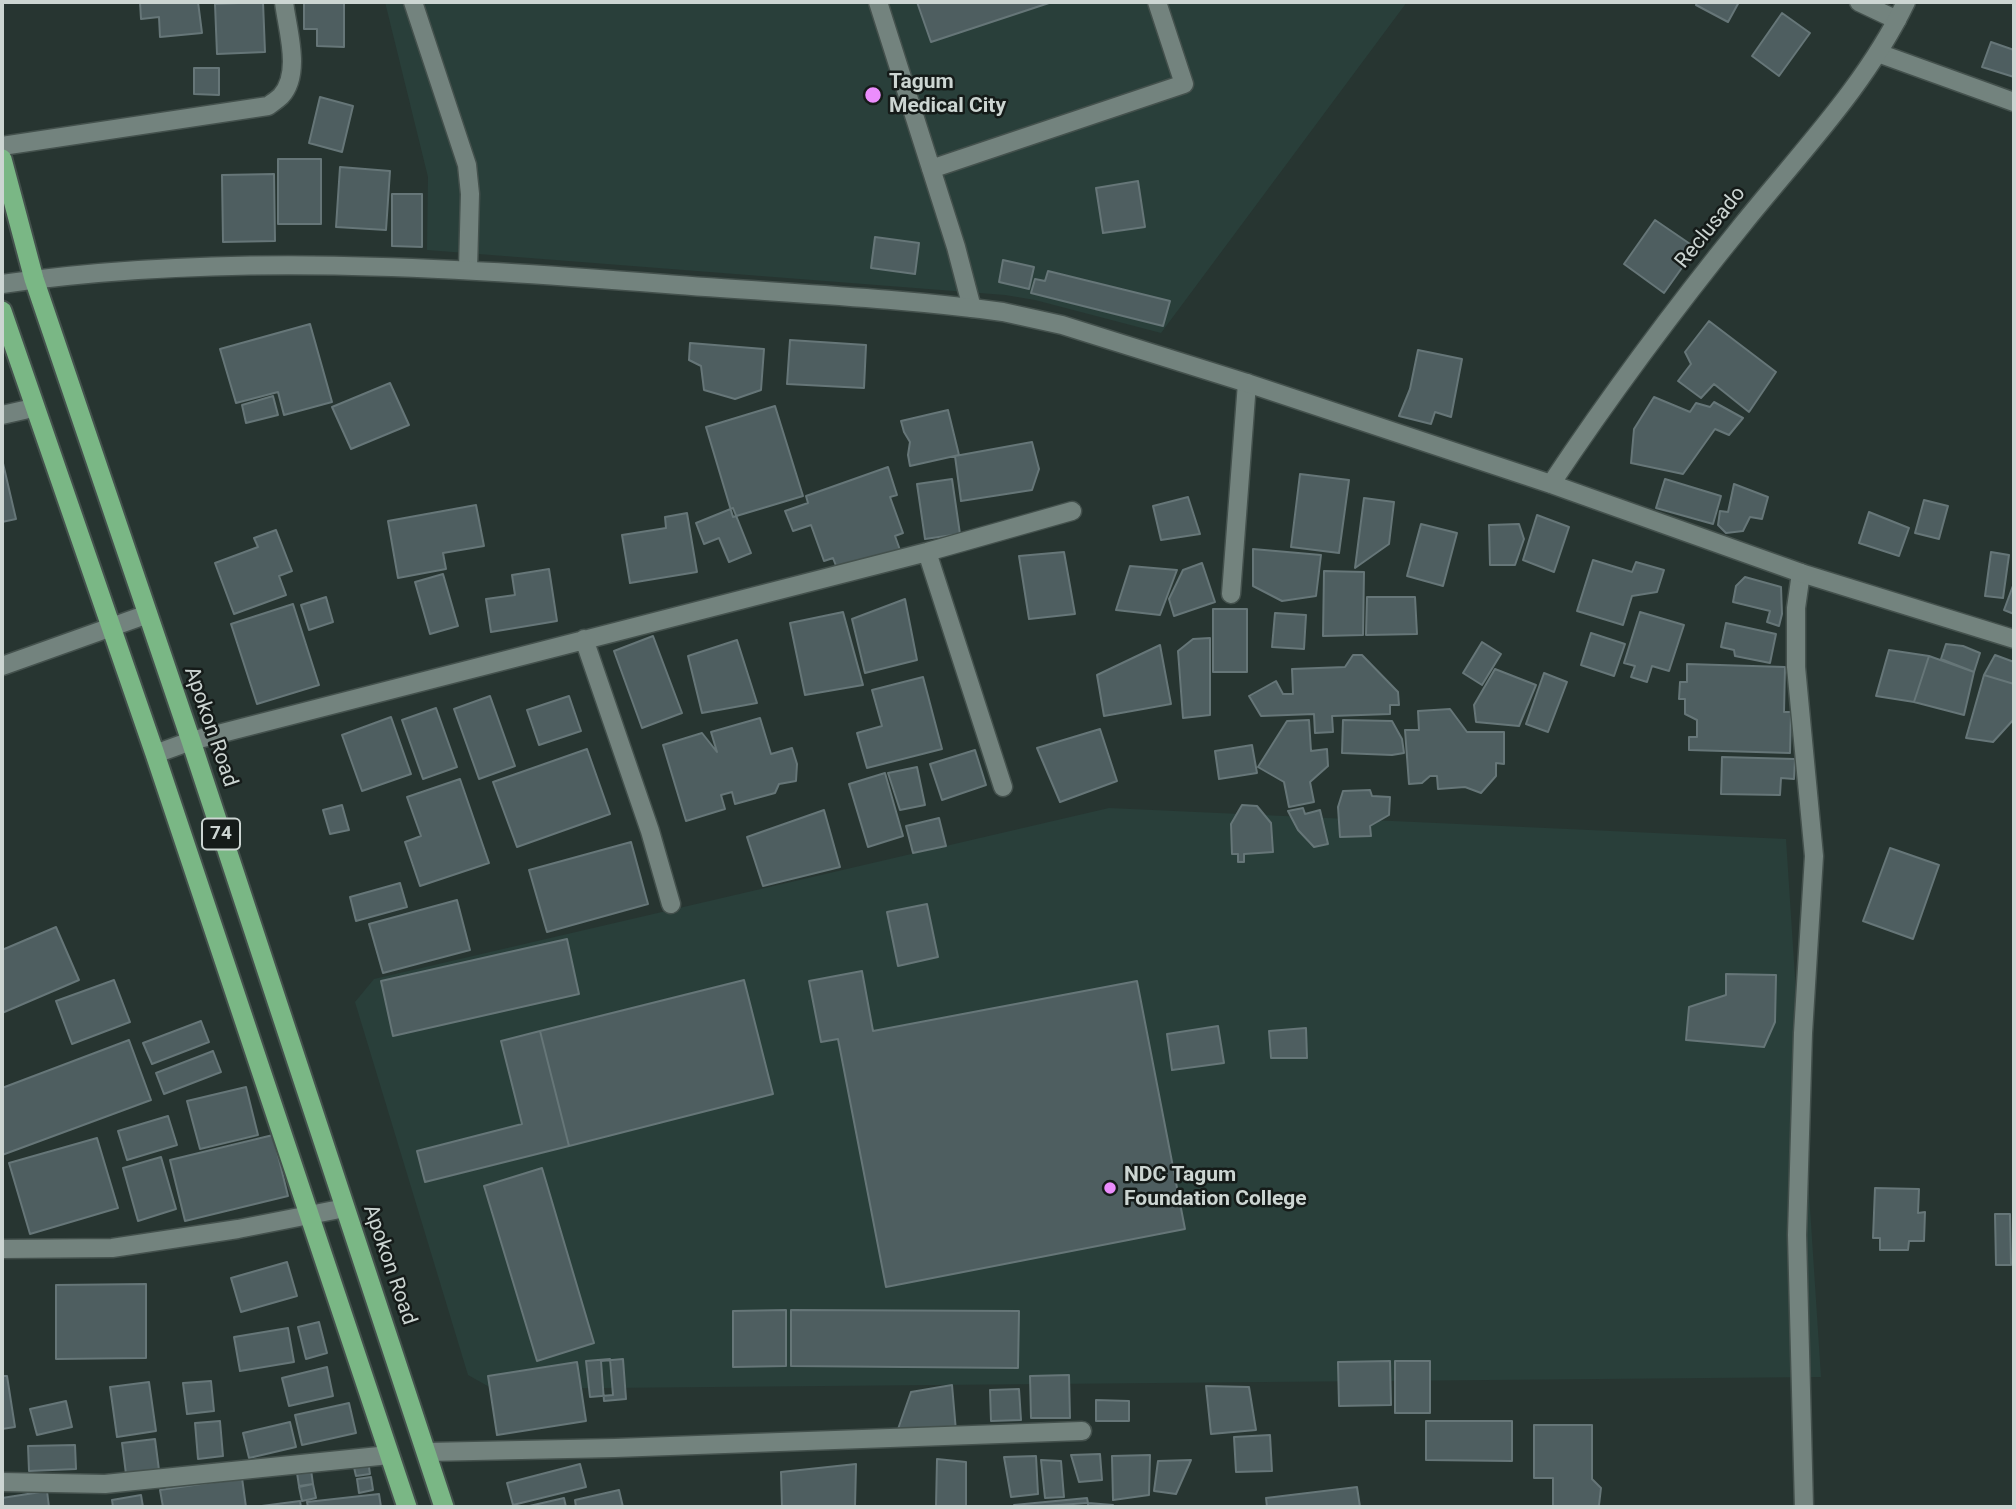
<!DOCTYPE html>
<html>
<head>
<meta charset="utf-8">
<style>
  body { margin:0 }
  #map { position:relative; width:2016px; height:1509px; overflow:hidden; background:#273531; font-family:Roboto,sans-serif }
  canvas { display:block }
  .frame { position:absolute; inset:0; border:4px solid #ccd5d2; pointer-events:none }
</style>
</head>
<body>
<div id="map">
<canvas width="2016" height="1509"></canvas>
<div class="frame"></div>
</div>
<script>
const ctx = document.querySelector('canvas').getContext('2d');
ctx.lineJoin = 'round';
function paint(path, color) { ctx.fillStyle = color; ctx.fill(path, 'evenodd'); }
function stroke(path, color, width, dash) { ctx.strokeStyle = color; ctx.lineWidth = width; ctx.lineCap = dash ? 'butt' : 'round'; ctx.setLineDash(dash || []); ctx.stroke(path); }
function write(font, color, halo, rows, align = 'center') {
  ctx.font = font + ' Roboto,sans-serif'; ctx.lineWidth = 5; ctx.setLineDash([]); ctx.textBaseline = 'middle'; ctx.strokeStyle = halo; ctx.fillStyle = color; for (const [text, x, y, turn = 0] of rows) {
    ctx.save(); ctx.translate(x, y); ctx.rotate((+turn || 0) * Math.PI / 180); ctx.textAlign = isNaN(turn) ? turn : align; if (halo) ctx.strokeText(text, 0, 0); ctx.fillText(text, 0, 0); ctx.restore();
  }
}
paint(new Path2D(`
  M385,2H1407L1161,333L1035,300L1005,295L427,250L428,177Z
  M1109,808L1786,839L1821,1377L493,1389L468,1375L355,1002L374,979Z`), '#293f3a');
const building = new Path2D(`
  M140,2H198L202,33L160,37L159,17L141,19Z
  M263,2L265,52L217,54L215,4Z
  M304,2H344V47L317,46V29H304Z
  M917,2H1052L931,42Z
  M1697,2H1739L1728,22L1696,5Z
  M1782,13L1810,33L1779,76L1752,56Z
  M1991,42L2014,50V77L1982,67Z
  M194,68H219V95L194,94Z
  M320,97L353,106L342,152L309,143Z
  M278,159H321V224H278Z
  M340,167L390,171L386,230L336,227Z
  M274,174L275,241L223,242L222,175Z
  M1138,181L1145,227L1103,233L1096,188Z
  M392,194H422V247L392,246Z
  M1655,220L1696,248L1664,293L1624,264Z
  M875,237L919,243L915,274L871,268Z
  M1003,260L1034,267L1029,289L999,282Z
  M1048,271L1170,301L1163,326L1031,293L1035,279L1045,281Z
  M1709,321L1776,372L1749,412L1714,384L1701,398L1678,381L1691,364L1685,352Z
  M310,324L332,402L284,415L278,392L236,403L220,349Z
  M790,340L866,345L864,388L787,384Z
  M690,343L764,349L761,390L735,399L704,390L701,366L689,360Z
  M1418,350L1462,359L1451,417L1435,412L1431,424L1399,416L1410,389Z
  M390,383L409,425L351,449L332,407Z
  M273,396L278,415L246,423L242,405Z
  M1654,397L1690,412L1696,403L1710,407L1714,402L1743,418L1729,435L1715,429L1683,474L1631,463L1634,429Z
  M775,406L803,496L733,517L706,427Z
  M948,410L959,455L910,466L908,455L910,442L904,432L901,421Z
  M1032,442L1039,469L1032,490L961,501L955,456Z
  M2,459L16,519L2,522Z
  M888,467L897,495L890,497L903,533L895,536L900,550L838,571L833,558L824,561L811,525L793,531L785,511L808,503L806,496Z
  M1300,474L1349,480L1339,553L1291,547Z
  M952,479L960,534L925,539L917,484Z
  M1665,479L1721,496L1713,524L1656,508Z
  M1734,484L1768,497L1762,519L1750,517L1743,531L1726,533L1718,525L1720,511L1728,512Z
  M1188,497L1200,534L1161,540L1153,506Z
  M1364,498L1394,502L1389,544L1355,568Z
  M1924,500L1948,506L1939,539L1915,533Z
  M476,505L484,546L443,553L446,569L398,578L388,521Z
  M733,508L751,553L729,562L719,538L704,544L696,523Z
  M1869,512L1909,528L1899,556L1859,543Z
  M687,513L697,572L630,583L622,535L666,528L665,517Z
  M1537,515L1569,527L1554,572L1523,560Z
  M1421,524L1457,533L1443,586L1407,576Z
  M1519,524L1524,539L1515,565H1490L1489,525Z
  M276,530L292,571L279,576L286,595L234,614L215,563L258,547L254,538Z
  M1253,549L1321,555L1316,596L1282,601L1253,586Z
  M1064,552L1075,614L1029,619L1019,556Z
  M1991,552L2009,555L2003,598L1985,596Z
  M1593,560L1632,572L1636,562L1664,570L1657,592L1632,596L1623,625L1577,611Z
  M1202,563L1215,602L1174,616L1169,599L1183,570Z
  M1130,566L1177,570L1160,615L1116,610Z
  M549,569L557,621L491,632L486,599L515,595L512,575Z
  M1324,571L1364,572L1363,635L1323,636Z
  M443,574L458,626L430,634L415,582Z
  M1745,577L1781,587L1782,614L1779,626L1767,622L1770,611L1733,602L1736,586Z
  M2014,583V614L2004,610Z
  M326,597L333,622L309,630L301,605Z
  M1367,597H1415L1417,634L1366,635Z
  M905,599L917,660L865,673L852,619Z
  M293,604L319,685L257,704L231,624Z
  M1213,609H1247V672H1213Z
  M843,612L863,685L805,695L790,623Z
  M1640,612L1684,625L1669,671L1652,666L1647,682L1631,677L1635,666L1624,663Z
  M1275,613L1306,615L1304,649L1272,647Z
  M1726,623L1776,634L1770,663L1735,656L1734,650L1721,647Z
  M1591,633L1625,644L1614,676L1581,665Z
  M653,636L682,713L642,728L614,651Z
  M1210,638V715L1183,718L1178,651L1193,639Z
  M737,640L757,703L702,713L688,656Z
  M1482,642L1501,654L1482,685L1463,673Z
  M1946,644L1963,646L1980,653L1974,672L1941,659Z
  M1160,645L1171,704L1104,716L1097,675Z
  M1889,650L1929,656L1914,702L1876,696Z
  M1353,655H1362L1398,692L1399,705H1390V714L1332,716L1333,732L1315,733L1314,714L1261,716L1249,696L1276,681L1283,694H1293L1292,669L1345,667Z
  M1995,655L2014,662V684L1984,675Z
  M1929,656L1974,672L1964,715L1914,702Z
  M1687,664L1785,667L1784,712H1791L1790,753L1689,750V737H1697V720L1685,714V699H1679L1680,682H1687Z
  M1495,669L1536,685L1519,726L1476,722L1474,705Z
  M1544,673L1567,682L1548,732L1526,724Z
  M1984,675L2014,684V719L1993,742L1966,738Z
  M923,677L942,749L867,768L857,733L882,726L872,690Z
  M490,696L515,766L479,779L454,709Z
  M569,696L581,731L539,745L527,710Z
  M436,708L457,767L423,779L402,720Z
  M1450,709L1467,732H1504V764L1496,763V776L1481,793L1465,787L1438,789L1437,776H1430L1422,783L1409,784L1405,730H1419L1418,711Z
  M391,717L411,774L362,791L342,735Z
  M760,718L771,754L792,748L797,764L796,781L779,784L775,793L735,804L732,792L721,795L725,809L686,821L663,745L702,733L717,752L711,732Z
  M1309,720L1311,751L1327,749L1328,766L1310,782L1314,802L1289,807L1284,782L1258,767L1287,721Z
  M1343,720L1392,721L1402,739L1404,753L1392,755L1342,753Z
  M1100,729L1117,781L1060,802L1037,748Z
  M1252,745L1257,773L1219,779L1215,751Z
  M587,749L610,814L517,847L493,782Z
  M975,750L986,785L942,800L930,764Z
  M1722,757L1795,759L1794,779L1781,778L1780,795L1721,794Z
  M917,767L925,805L900,810L888,773Z
  M885,773L903,836L868,847L849,784Z
  M460,779L489,863L420,886L405,842L421,836L407,797Z
  M1370,790L1372,796L1390,797L1389,815L1370,826L1371,836L1340,837L1338,807L1343,791Z
  M342,805L349,830L330,834L323,810Z
  M1242,805L1257,806L1271,823L1273,852L1244,854V862H1238V854H1232L1231,824Z
  M1303,808L1305,814L1320,810L1328,844L1314,847L1298,830L1288,811Z
  M824,810L840,867L763,886L747,837Z
  M939,818L946,846L913,853L906,826Z
  M631,842L648,904L547,932L529,870Z
  M1890,848L1939,865L1913,939L1863,921Z
  M400,883L407,907L356,921L350,897Z
  M457,900L470,950L383,973L369,924Z
  M927,904L938,957L898,966L887,912Z
  M56,927L79,980L2,1013V950Z
  M567,939L579,994L393,1036L381,981Z
  M862,971L873,1031L1137,981L1185,1229L886,1287L838,1039L821,1042L809,981Z
  M1726,974L1776,975L1775,1022L1764,1047L1686,1040L1689,1007L1726,995Z
  M114,980L130,1022L72,1044L56,1001Z
  M744,980L773,1094L569,1146L540,1031Z
  M201,1021L209,1042L152,1064L143,1043Z
  M1218,1026L1224,1063L1172,1070L1167,1034Z
  M1306,1028L1307,1058H1271L1269,1031Z
  M540,1031L569,1146L425,1182L417,1151L522,1124L501,1041Z
  M129,1040L151,1100L2,1155V1088Z
  M213,1051L221,1072L164,1094L156,1073Z
  M246,1087L258,1135L200,1149L187,1101Z
  M168,1116L177,1145L127,1160L118,1131Z
  M273,1135L288,1196L185,1221L170,1160Z
  M97,1138L118,1208L30,1234L9,1163Z
  M161,1157L176,1209L138,1221L123,1168Z
  M542,1168L594,1343L537,1361L484,1186Z
  M1875,1188L1919,1189L1918,1213L1925,1212L1924,1241H1909L1908,1250H1880V1238H1873Z
  M1995,1214H2010L2011,1265H1996Z
  M287,1262L297,1296L241,1312L231,1278Z
  M146,1284V1358L56,1359V1285Z
  M786,1310V1366L733,1367V1311Z
  M791,1310L1019,1311L1018,1368L791,1366Z
  M319,1322L327,1353L306,1359L298,1327Z
  M288,1328L294,1362L240,1371L234,1337Z
  M610,1359L613,1395L590,1397L586,1361Z
  M623,1359L626,1399L604,1401L601,1361Z
  M1390,1361L1391,1405L1339,1406L1338,1362Z
  M1395,1361H1430V1413H1395Z
  M577,1362L586,1421L497,1435L488,1376Z
  M327,1367L333,1396L289,1406L282,1378Z
  M1069,1375L1070,1418H1031L1030,1376Z
  M2,1376H7L15,1427L2,1429Z
  M211,1381L214,1411L187,1414L183,1383Z
  M149,1382L156,1431L117,1437L110,1387Z
  M952,1385L956,1431L897,1432L911,1392Z
  M1206,1386L1249,1387L1256,1430L1211,1434Z
  M1019,1389L1021,1420L991,1421L990,1390Z
  M1096,1400L1129,1401V1421H1096Z
  M66,1401L72,1427L37,1435L30,1409Z
  M349,1403L356,1433L302,1445L295,1415Z
  M220,1421L223,1456L198,1459L195,1423Z
  M1426,1421H1512V1461L1426,1460Z
  M290,1422L296,1447L249,1458L243,1433Z
  M1534,1425H1592V1479L1601,1488L1599,1505L1596,1507H1553V1478H1534Z
  M1270,1435L1272,1471L1236,1472L1234,1437Z
  M155,1439L159,1470L126,1474L122,1443Z
  M75,1445L76,1469L29,1471L28,1446Z
  M1100,1454L1102,1480L1079,1482L1071,1455Z
  M1150,1455L1149,1495L1113,1500L1112,1456Z
  M1036,1456L1038,1494L1011,1497L1004,1457Z
  M937,1459L966,1462V1507H936Z
  M368,1460L370,1474L356,1476L353,1463Z
  M1041,1460L1061,1461L1064,1497L1045,1498Z
  M1191,1460L1176,1494L1154,1491L1158,1461Z
  M580,1464L586,1487L513,1505L507,1483Z
  M856,1464L855,1507H782L781,1472Z
  M311,1470L313,1484L299,1486L297,1473Z
  M371,1477L373,1490L359,1493L357,1479Z
  M242,1478L246,1507H163L160,1490Z
  M313,1484L316,1498L302,1501L299,1487Z
  M1357,1487L1360,1507H1267L1266,1498Z
  M619,1490L623,1507H576L575,1500Z
  M47,1491L49,1507H2V1498Z
  M379,1494L381,1507H308L307,1502Z
  M141,1495L143,1507H113L112,1500Z
  M564,1498L566,1507H525Z
  M1087,1498L1088,1503L1113,1505L1112,1507H1013L1014,1505Z
  M300,1501L301,1507H254Z
  M1088,1503V1507H1030Z`);
paint(building, '#4e5e60');
stroke(building, '#667678', 2);
const service = new Path2D(`
  M413,2L467,165L470,194L468,269
  M878,2L956,247L972,308
  M1859,2L1897,20
  M931,169L1184,84L1157,2`);
const minor = new Path2D(`
  M1878,53L2014,102
  M2,146L268,106C272,103 277,100 281,96C302,73 287,29 284,2
  M2,415L33,408
  M927,552L1003,787
  M1801,573L1796,608V667L1814,856L1803,1033L1797,1235L1804,1507
  M1231,594L1247,383
  M584,639L650,831L671,904
  M2,666L148,614
  M155,754L191,741L927,552L1072,511
  M2,1249L112,1248L238,1229L345,1208
  M427,1452L615,1448L1082,1431
  M2,1482L105,1484L389,1455`);
const tertiary = new Path2D(`
  M2,284C226,252 442,267 666,284C778,293 892,297 1003,312L1062,325L1247,383L1551,484L1801,573L2014,639
  M1551,484C1611,394 1675,308 1743,224C1800,153 1867,84 1906,2`);
const trunk = new Path2D(`
  M2,159L34,279L191,741L444,1507
  M2,311L155,754L407,1507`);
stroke(service, '#44514d', 21);
stroke(minor, '#44514d', 21);
stroke(tertiary, '#44514d', 21);
stroke(trunk, '#44514d', 23);
stroke(service, '#73837e', 18);
stroke(minor, '#73837e', 18);
stroke(tertiary, '#73837e', 18);
stroke(trunk, '#7ab785', 19);
for (const [x, y, r, color] of [
  [873,95,9,"#eb8dfc"],
  [1110,1188,7,"#eb8dfc"]
]) { const dot = new Path2D(); dot.arc(x, y, r, 0, 2 * Math.PI); ctx.fillStyle = color; ctx.fill(dot); stroke(dot, '#151b19', 2.5); }
for (const [x, y, w] of [
  [221,834,38]
]) { const box = new Path2D(); box.roundRect(x - w / 2, y - 15.5, w, 31, 5); ctx.fillStyle = '#151b19'; ctx.fill(box); stroke(box, '#ccd5d2', 2); }
write('bold 19px', '#ccd5d2', null, [
  ["74",221,834]
]);
write('bold 21px', '#ccd5d2', '#151b19', [
  ["Tagum",889,83],
  ["Medical City",889,107],
  ["NDC Tagum",1124,1176],
  ["Foundation College",1124,1200]
], 'left');
write('21px', '#ccd5d2', '#151b19', [
  ["Reclusado",1711,228,-51],
  ["Apokon Road",210,727,71],
  ["Apokon Road",389,1265,71]
]);
</script>
</body>
</html>
